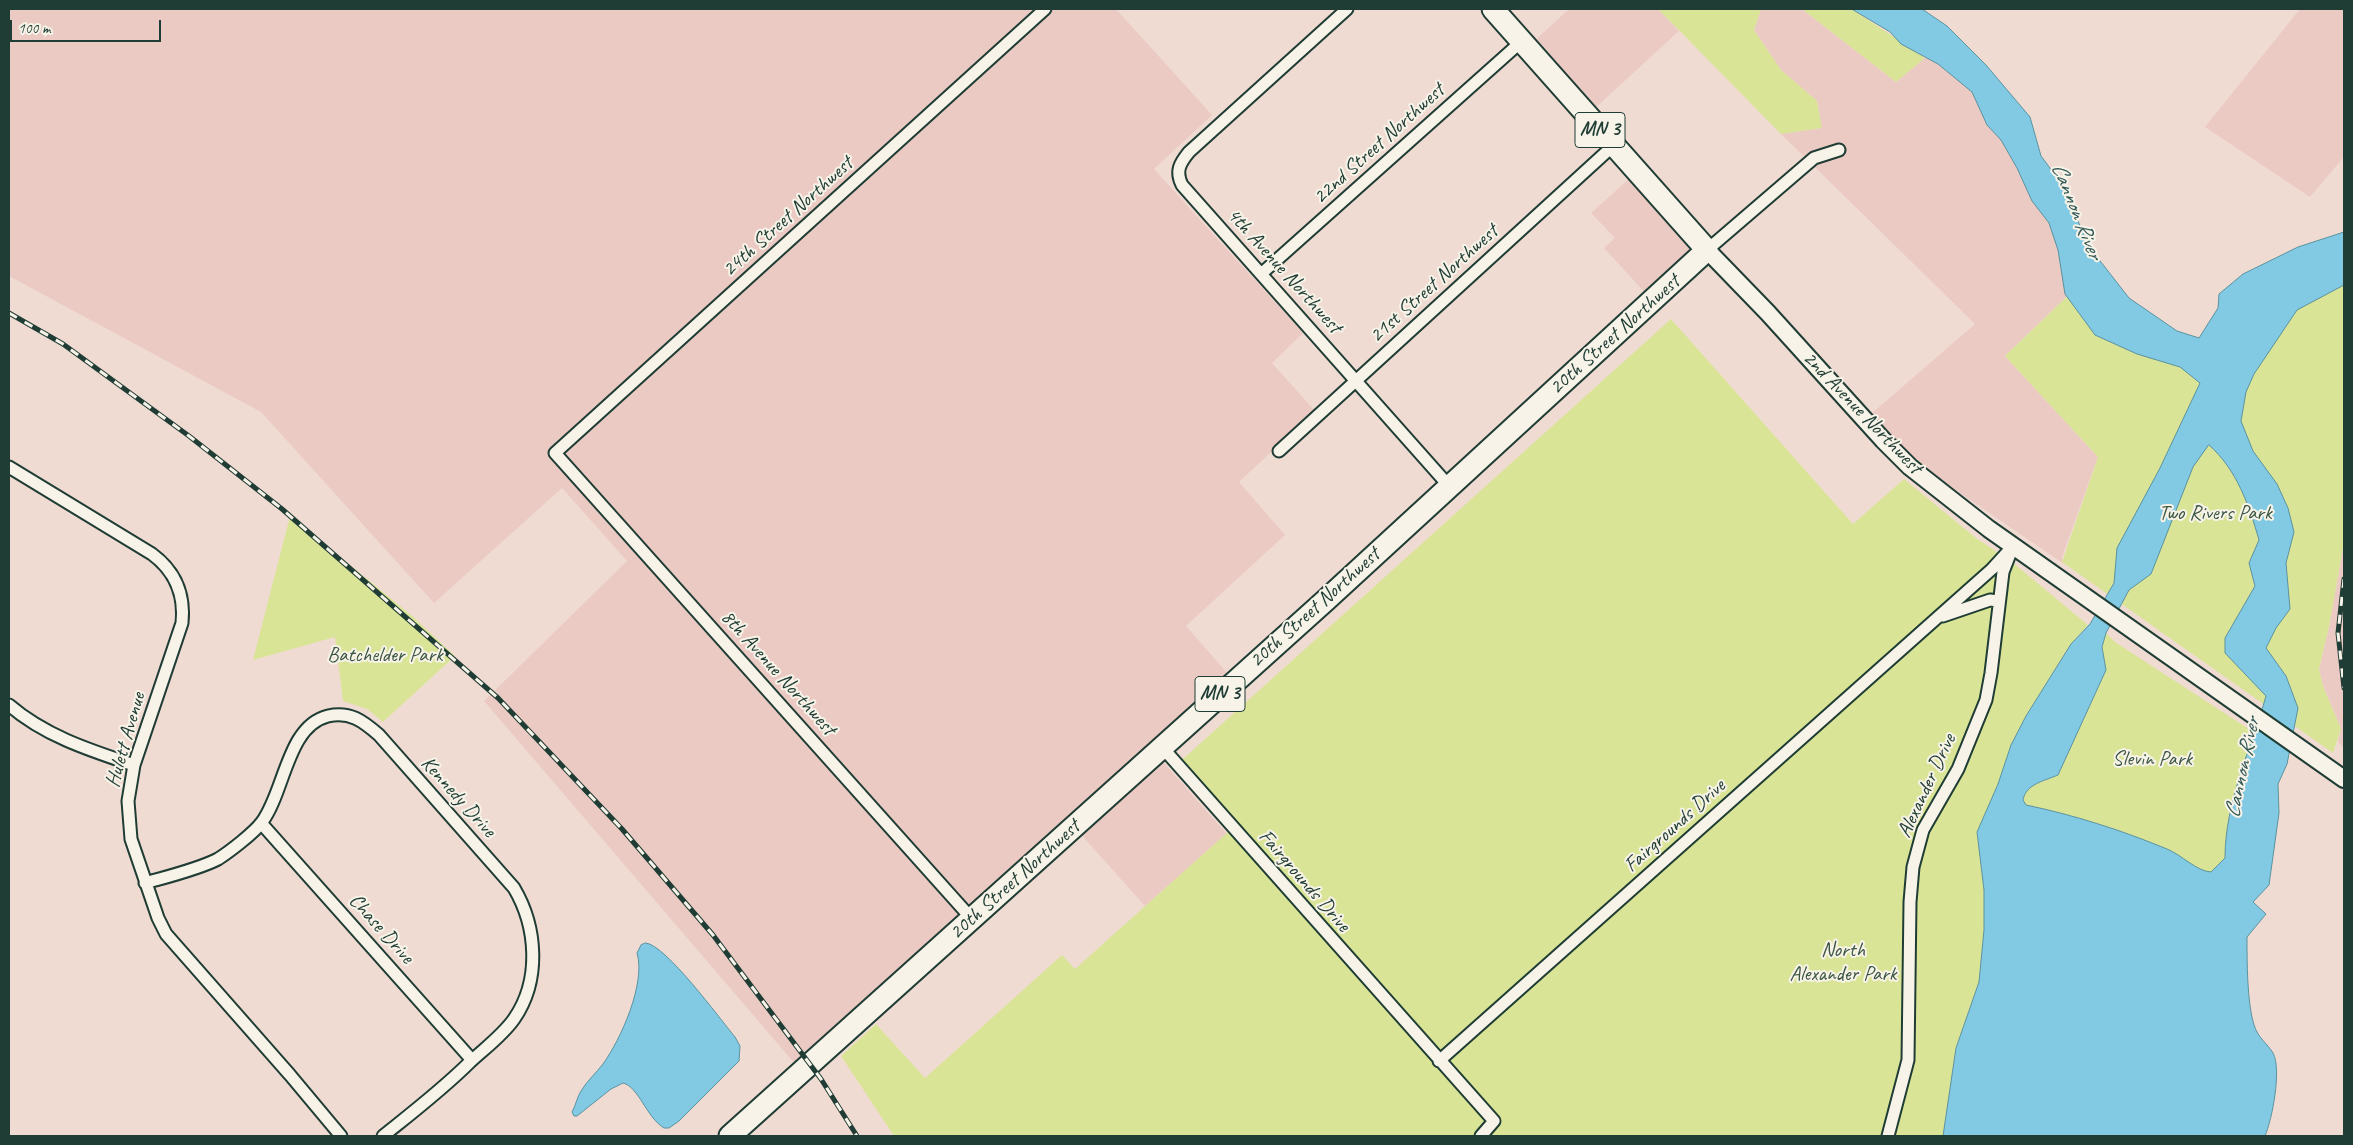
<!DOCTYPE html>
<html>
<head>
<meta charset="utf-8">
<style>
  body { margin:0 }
  #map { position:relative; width:2353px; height:1145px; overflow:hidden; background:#f0dbd3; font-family:Caveat,sans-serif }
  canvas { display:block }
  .frame { position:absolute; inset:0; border:10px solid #1f3d34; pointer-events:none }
  .scale { position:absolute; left:10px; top:20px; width:151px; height:22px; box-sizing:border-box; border:2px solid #1f3d34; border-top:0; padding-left:6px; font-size:15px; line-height:18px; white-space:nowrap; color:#1f3d34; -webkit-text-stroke:4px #f7f3e8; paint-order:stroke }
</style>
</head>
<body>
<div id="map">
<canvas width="2353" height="1145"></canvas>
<div class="frame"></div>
<div class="scale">100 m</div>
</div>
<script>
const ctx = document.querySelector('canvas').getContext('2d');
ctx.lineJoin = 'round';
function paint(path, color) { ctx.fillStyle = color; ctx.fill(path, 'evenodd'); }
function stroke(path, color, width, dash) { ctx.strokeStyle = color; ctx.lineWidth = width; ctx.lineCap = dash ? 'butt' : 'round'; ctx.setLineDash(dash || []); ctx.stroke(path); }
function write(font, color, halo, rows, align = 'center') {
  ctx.font = font + ' Caveat,sans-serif'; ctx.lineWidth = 4; ctx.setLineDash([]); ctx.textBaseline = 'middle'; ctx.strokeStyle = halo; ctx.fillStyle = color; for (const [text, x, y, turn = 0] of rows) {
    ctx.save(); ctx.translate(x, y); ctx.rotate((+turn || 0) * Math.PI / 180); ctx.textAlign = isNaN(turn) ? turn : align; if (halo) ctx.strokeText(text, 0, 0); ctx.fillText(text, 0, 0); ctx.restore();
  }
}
paint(new Path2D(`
  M9,9H1116L1212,115L1154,169L1303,333L1272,363L1315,411L1239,482L1285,535L1186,626L1229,675L796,1065L484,701L627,561L562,488L434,603L261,412L9,276Z
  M1569,9H1658L1679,31L1593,110L1531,44Z
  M1761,9H1802L1896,82L1935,49L1996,112L2081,283L2005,356L2098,457L2062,557L2064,564L1919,465L1871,414L1975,324L1781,134L1821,128L1817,101L1781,70L1754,30Z
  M2300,9H2344V157L2310,197L2205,127Z
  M1641,168L1706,242L1649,297L1604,248L1615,238L1591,213Z
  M2344,542V748L2338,742L2341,729L2323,686L2319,669L2329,627Z
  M1158,756L1227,834L1145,906L1076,829Z`), '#ebcac4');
paint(new Path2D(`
  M1658,9H1761L1754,30L1781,70L1817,101L1822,128L1781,134Z
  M1802,9H1852L1925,58L1896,82Z
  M2344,246V542L2329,627L2319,669L2323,686L2341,729L2333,753L2062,562L2098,457L2005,356L2081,283L2216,360Z
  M1671,319L1853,524L1904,479L1976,538L2012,562L2088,625L2071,644L2026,716L2011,745L1998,784L1977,832L1984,890V930L1979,982L1956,1048L1943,1136H894L841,1056L876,1024L925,1078L1062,955L1075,969L1229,831L1173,768Z
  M290,516L411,615L455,656L383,722L367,709L343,701L335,637L253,660Z
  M2106,633L2115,642L2255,733C2240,773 2225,815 2225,858L2211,872C2195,871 2182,855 2167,849C2122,830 2074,815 2026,805L2023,800C2026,784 2044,781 2058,775L2106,671L2102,647Z`), '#dae497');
const water = new Path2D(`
  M1852,9H1922L1947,26L1986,65L2030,117L2041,156L2061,183L2090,248L2129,298L2177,331L2199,338L2218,308L2219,294L2243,274L2298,247L2344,232V285L2297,310L2254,374L2246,392L2241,421L2253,451L2277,484L2288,508L2294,532L2286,563L2290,609L2276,628L2266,648L2286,676L2298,708L2287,764L2278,784L2279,813L2269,885L2253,902L2266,914L2247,937C2247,961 2247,1003 2254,1025C2258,1038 2267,1043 2273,1053C2282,1069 2272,1120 2265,1136H1943L1956,1048L1979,982L1984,930V890L1977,832L1998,784L2011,745L2026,716L2071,644L2090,624L2114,583L2117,548L2160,468L2200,383L2180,367L2137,354L2095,335L2065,294L2058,250L2049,223L2032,201L2017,168L2001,140L1987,125L1972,92L1938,64L1901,44L1890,32ZM2209,445C2237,470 2249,505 2259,540L2249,563L2255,586L2225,638V653L2266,696C2251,749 2225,802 2225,858L2211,872C2196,871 2182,855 2167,849C2121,830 2074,815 2026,805L2023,800C2026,784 2044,781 2058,775L2106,670L2102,647L2106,633L2129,590L2151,574L2193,467Z
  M646,943C666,945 720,1019 735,1037L740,1046L739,1061L679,1121L669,1128H664C646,1117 639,1087 623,1083L611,1089L577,1116H574L572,1112C576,1105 577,1097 581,1091C587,1081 596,1073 603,1064C621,1039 646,983 637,953L641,945Z`);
paint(water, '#82cae4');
stroke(water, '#5a929e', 1);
const street = new Path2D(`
  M1347,9L1189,152C1180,163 1175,171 1182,185L1449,486
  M1707,250L1814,158L1839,150
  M1261,274L1522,41
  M1279,451L1614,145
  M9,467L152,554C175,571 185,594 182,623L134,765L128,801L131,839L158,918L166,934L290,1075L341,1136
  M1943,616L1990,600L1998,601
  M9,705C45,736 89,750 134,765
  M1162,747L1494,1121L1481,1136
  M261,823L472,1060
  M145,883C166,877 199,869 218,859C229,852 254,833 262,822C285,791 287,726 328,716C350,711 363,721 379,735L514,888C537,927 541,980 514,1019C502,1036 485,1048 470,1062C443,1089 413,1112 383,1136
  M972,919L555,453L1045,9
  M1439,1061L1992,569L2014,545
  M1888,1136L1908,1060L1910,902L1913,867L1923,830L1958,769L1986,700L1991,673L2003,572L2010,554`);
const secondary = new Path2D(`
  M1707,250L1768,313L1883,440L1910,467L1989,529L2344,779`);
const highway = new Path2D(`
  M730,1136L1326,600L1707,250L1493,9`);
stroke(street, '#1f3d34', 15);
stroke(secondary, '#1f3d34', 20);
stroke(highway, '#1f3d34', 25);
stroke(street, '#f7f3e8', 11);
stroke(secondary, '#f7f3e8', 16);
stroke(highway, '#f7f3e8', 21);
const rail = new Path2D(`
  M9,313L63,344L189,436L282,509L498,698L622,829L713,935L821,1079L857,1136
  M2344,579L2338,633L2344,688`);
stroke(rail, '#1f3d34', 5);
stroke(rail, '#f7f3e8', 3, [9]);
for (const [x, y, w] of [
  [1600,130,50],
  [1220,694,50]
]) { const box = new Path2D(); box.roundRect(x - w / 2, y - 17.5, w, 35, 4); ctx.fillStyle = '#f7f3e8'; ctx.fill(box); stroke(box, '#1f3d34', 1); }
write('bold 20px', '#1f3d34', null, [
  ["MN 3",1600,130],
  ["MN 3",1220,694]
]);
write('21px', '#1f3d34', '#f7f3e8', [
  ["22nd Street Northwest",1379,144,-42],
  ["24th Street Northwest",788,217,-42],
  ["4th Avenue Northwest",1284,271,48],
  ["21st Street Northwest",1434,284,-42],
  ["20th Street Northwest",1615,335,-42],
  ["2nd Avenue Northwest",1862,413,46],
  ["20th Street Northwest",1315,608,-42],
  ["8th Avenue Northwest",778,673,48],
  ["Hulett Avenue",126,740,-74],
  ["Alexander Drive",1927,786,-65],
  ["Kennedy Drive",458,797,48],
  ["Fairgrounds Drive",1675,826,-42],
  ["20th Street Northwest",1015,880,-42],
  ["Fairgrounds Drive",1304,881,49],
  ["Chase Drive",381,929,48]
]);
write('21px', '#3b5643', '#f7f3e8', [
  ["Two Rivers Park",2215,513],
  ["Batchelder Park",385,655],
  ["Slevin Park",2152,759],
  ["North",1843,950],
  ["Alexander Park",1843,974]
]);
write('italic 22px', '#335957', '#f7f3e8', [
  ["Cannon River",2076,211,68],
  ["Cannon River",2243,768,-78]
]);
</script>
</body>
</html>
